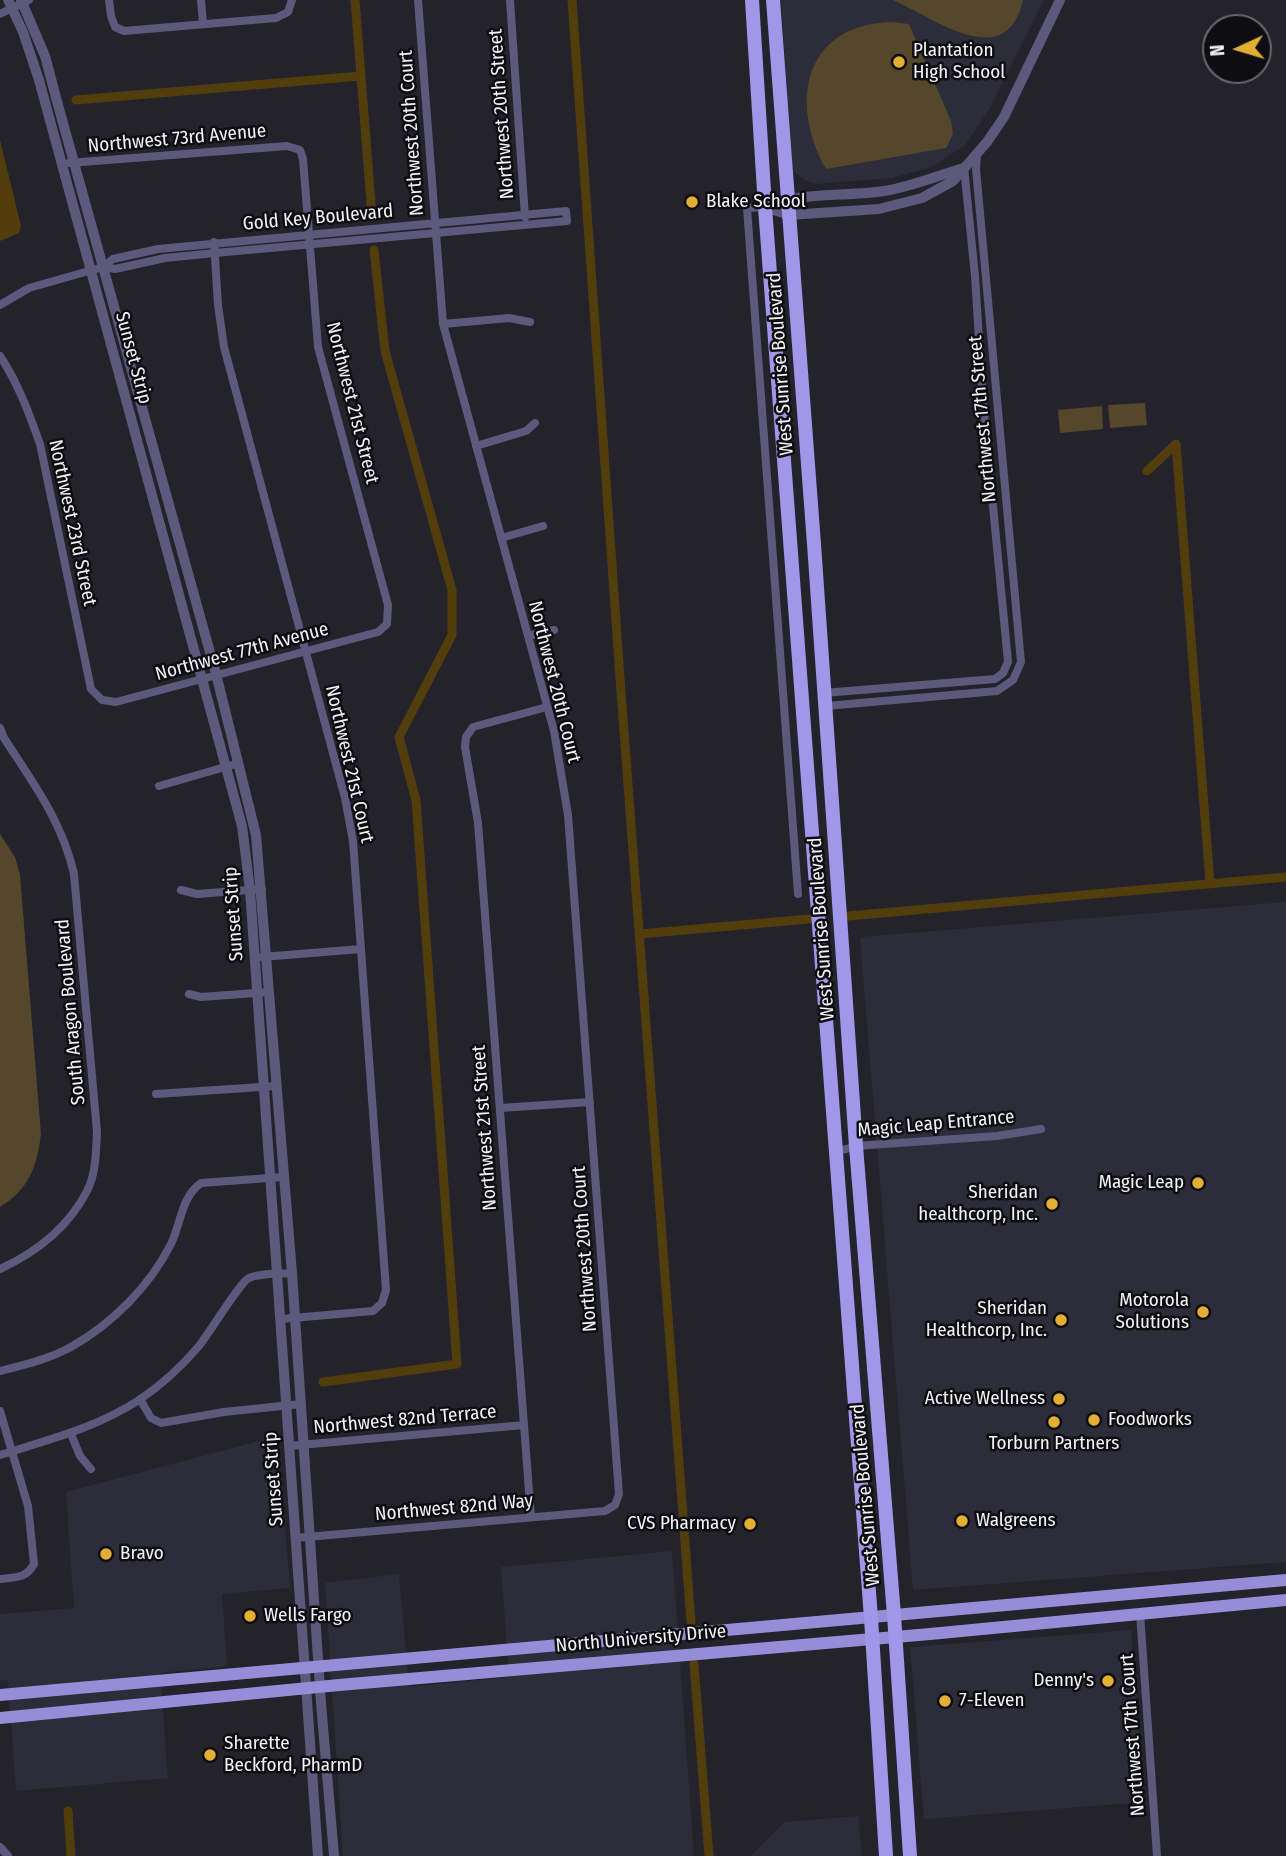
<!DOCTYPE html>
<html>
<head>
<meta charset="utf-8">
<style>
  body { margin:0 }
  #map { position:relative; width:1286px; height:1856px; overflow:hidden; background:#24232b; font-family:"Fira Sans Condensed",sans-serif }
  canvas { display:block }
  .north { position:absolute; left:1202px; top:14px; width:70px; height:70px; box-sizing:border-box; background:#0e0d11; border:2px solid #69686d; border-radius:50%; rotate:266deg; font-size:19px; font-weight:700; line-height:28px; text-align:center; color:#f2f1f7 }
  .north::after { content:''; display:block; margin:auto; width:24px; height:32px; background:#e2af34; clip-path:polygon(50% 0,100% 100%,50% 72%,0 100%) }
</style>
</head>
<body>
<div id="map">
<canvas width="1286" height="1856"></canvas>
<div class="north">N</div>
</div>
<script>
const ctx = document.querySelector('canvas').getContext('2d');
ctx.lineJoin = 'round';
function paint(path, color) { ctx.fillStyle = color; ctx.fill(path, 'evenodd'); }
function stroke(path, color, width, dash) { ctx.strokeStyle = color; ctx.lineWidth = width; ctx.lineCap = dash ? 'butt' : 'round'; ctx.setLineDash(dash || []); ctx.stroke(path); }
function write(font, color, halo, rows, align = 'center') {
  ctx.font = font + ' "Fira Sans Condensed",sans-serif'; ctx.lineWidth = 5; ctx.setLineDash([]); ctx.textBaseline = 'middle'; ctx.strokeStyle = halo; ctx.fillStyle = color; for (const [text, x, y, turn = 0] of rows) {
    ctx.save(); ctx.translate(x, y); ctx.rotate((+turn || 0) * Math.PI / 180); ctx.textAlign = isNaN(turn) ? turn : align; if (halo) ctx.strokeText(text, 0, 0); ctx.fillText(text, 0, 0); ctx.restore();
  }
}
paint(new Path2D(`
  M781,0H1044L989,110L965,145L932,167L892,178L816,184L805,180L793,171Z
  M1286,902V1562L913,1590L860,937Z
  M278,1436L290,1588L222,1594L227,1666L160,1673L168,1778L16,1791L8,1680L0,1681V1614L74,1608L66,1492Z
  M672,1551L694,1856H343L325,1583L399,1574L409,1687L509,1677L501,1567Z
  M1131,1630L1145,1802L924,1819L910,1647Z
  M858,1816L862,1856H751L784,1822Z`), '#2d2c39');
paint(new Path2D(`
  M893,0H1023C1006,75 933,17 893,0Z
  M891,22L909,24L951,121L953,134L946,148L826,169C789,103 803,25 891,22Z
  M1145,403L1147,425L1110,428L1108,405Z
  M1102,406L1103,429L1060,433L1058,410Z
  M0,834L15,857L20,875L41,1134C37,1167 29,1189 0,1207Z`), '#55472c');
paint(new Path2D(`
  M0,140L21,226L19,233L0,241Z`), '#523d0c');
stroke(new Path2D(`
  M355,0L372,216
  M572,0C610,541 648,1081 691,1622
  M76,100L361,76
  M1147,471L1176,444L1210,883
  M848,916L1286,877
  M640,934L809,919
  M323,1382L457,1364L416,800L399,737L452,635V590L385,351L374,250
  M694,1664L709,1856
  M68,1811L71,1856`), '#523d0c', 9);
stroke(new Path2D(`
  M109,0L111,16L115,27L124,31L276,18L288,12L292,0
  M201,0L203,24
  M510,0L525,217
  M0,14L29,0
  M765,207L747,208L798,894
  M214,242L218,305L224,347L345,798L353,841L386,1290L382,1303L373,1311L281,1319
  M0,305L29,288L103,267L115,269L165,258L215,253L567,221L566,211L158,249L113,259L103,267
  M443,324L509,318L530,322
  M0,356C18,383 29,413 40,444L91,689L102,700L116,702L378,632L387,624L388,605L318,347L303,159L300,150L287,146L69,163
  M476,446L526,431L535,423
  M501,538L543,526
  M528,636L554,630
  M824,693L995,679L1003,673L1008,662L983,402L975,276L964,167
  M826,706L997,691L1013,680L1021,662L976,169L977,154
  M0,728L4,738C33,783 62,821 74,874L97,1132C96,1151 96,1174 87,1191C68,1228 37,1252 0,1269
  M159,786L239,763
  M181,890L197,894L262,889
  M262,957L361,949
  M189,994L201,997L269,992
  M156,1094L276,1086
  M500,1108L590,1102
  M836,1152L856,1146L997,1136L1041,1129
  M0,1371C24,1365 49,1359 71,1347C113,1323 149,1287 171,1244C181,1224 181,1197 201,1183L283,1177
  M140,1399L151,1418L161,1423L224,1412L301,1404
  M0,1411L28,1506L34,1564C26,1579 15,1577 0,1579
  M71,1434L80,1456L91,1469
  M289,1446L524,1425
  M0,1455C48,1440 96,1428 139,1400C160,1386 182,1366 199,1346C208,1335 241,1281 249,1278C260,1273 279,1274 292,1273
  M531,1517L478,823L465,747L466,737L473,727L547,707
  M295,1538L605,1511L615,1505L619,1494L568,815L554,731L443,324L418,0
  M1140,1613L1157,1856
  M0,1847L8,1856`), '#5d597d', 8);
stroke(new Path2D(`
  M8,0L23,32L39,80L242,826L250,890L318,1856
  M21,0L45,56L58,105L216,674L256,835L292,1273L321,1703L334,1856
  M765,207L789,215L879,209L922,198L953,181L987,142L1004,117L1060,0
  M765,207C806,190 847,198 890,190C916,185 939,175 964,168`), '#5d597d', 10);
stroke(new Path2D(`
  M0,1695L1286,1580
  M0,1718L339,1685L930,1634L1286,1600`), '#978cd7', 12);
stroke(new Path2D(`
  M752,0L765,207L871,1618L886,1856
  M773,0L814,544L856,1146L894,1615L910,1856`), '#a296e9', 14);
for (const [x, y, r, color] of [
  [899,62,7,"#e2af34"],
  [692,202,7,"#e2af34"],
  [1198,1183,7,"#e2af34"],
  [1052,1204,7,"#e2af34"],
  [1203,1312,7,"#e2af34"],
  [1061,1320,7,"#e2af34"],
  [1059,1399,7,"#e2af34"],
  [1094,1420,7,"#e2af34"],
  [1054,1422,7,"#e2af34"],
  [962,1521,7,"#e2af34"],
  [750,1524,7,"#e2af34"],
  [106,1554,7,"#e2af34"],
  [250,1616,7,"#e2af34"],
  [1108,1681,7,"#e2af34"],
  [945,1701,7,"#e2af34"],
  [210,1755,7,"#e2af34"]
]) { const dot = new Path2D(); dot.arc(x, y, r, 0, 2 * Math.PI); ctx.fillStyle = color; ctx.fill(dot); stroke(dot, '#0e0d11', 2.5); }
write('19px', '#f2f1f7', '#0e0d11', [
  ["Plantation",913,51],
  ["High School",913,73],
  ["Blake School",706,202],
  ["Magic Leap",1184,1183,"right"],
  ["Sheridan",1038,1193,"right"],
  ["healthcorp, Inc.",1038,1215,"right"],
  ["Motorola",1189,1301,"right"],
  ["Solutions",1189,1323,"right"],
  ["Sheridan",1047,1309,"right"],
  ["Healthcorp, Inc.",1047,1331,"right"],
  ["Active Wellness",1045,1399,"right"],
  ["Foodworks",1108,1420],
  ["Torburn Partners",1054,1444,"center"],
  ["Walgreens",976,1521],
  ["CVS Pharmacy",736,1524,"right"],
  ["Bravo",120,1554],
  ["Wells Fargo",264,1616],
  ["Denny's",1094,1681,"right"],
  ["7-Eleven",959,1701],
  ["Sharette",224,1744],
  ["Beckford, PharmD",224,1766]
], 'left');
write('19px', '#f2f1f7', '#0e0d11', [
  ["Northwest 20th Street",502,114,-94],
  ["Northwest 20th Court",412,133,-94],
  ["Northwest 73rd Avenue",177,139,-5],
  ["Gold Key Boulevard",318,218,-5],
  ["Sunset Strip",133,358,75],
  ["West Sunrise Boulevard",781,364,-94],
  ["Northwest 21st Street",352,403,76],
  ["Northwest 17th Street",983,419,-95],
  ["Northwest 23rd Street",72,523,78],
  ["Northwest 77th Avenue",242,652,-15],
  ["Northwest 20th Court",554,682,76],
  ["Northwest 21st Court",349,764,77],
  ["Sunset Strip",234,914,-94],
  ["West Sunrise Boulevard",822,929,-94],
  ["South Aragon Boulevard",71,1012,-95],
  ["Magic Leap Entrance",936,1124,-5],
  ["Northwest 21st Street",485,1128,-94],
  ["Northwest 20th Court",585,1249,-94],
  ["Northwest 82nd Terrace",405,1420,-5],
  ["Sunset Strip",274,1479,-94],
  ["West Sunrise Boulevard",866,1495,-95],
  ["Northwest 82nd Way",454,1508,-5],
  ["North University Drive",641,1639,-5],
  ["Northwest 17th Court",1133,1735,-94]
]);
</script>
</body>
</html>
